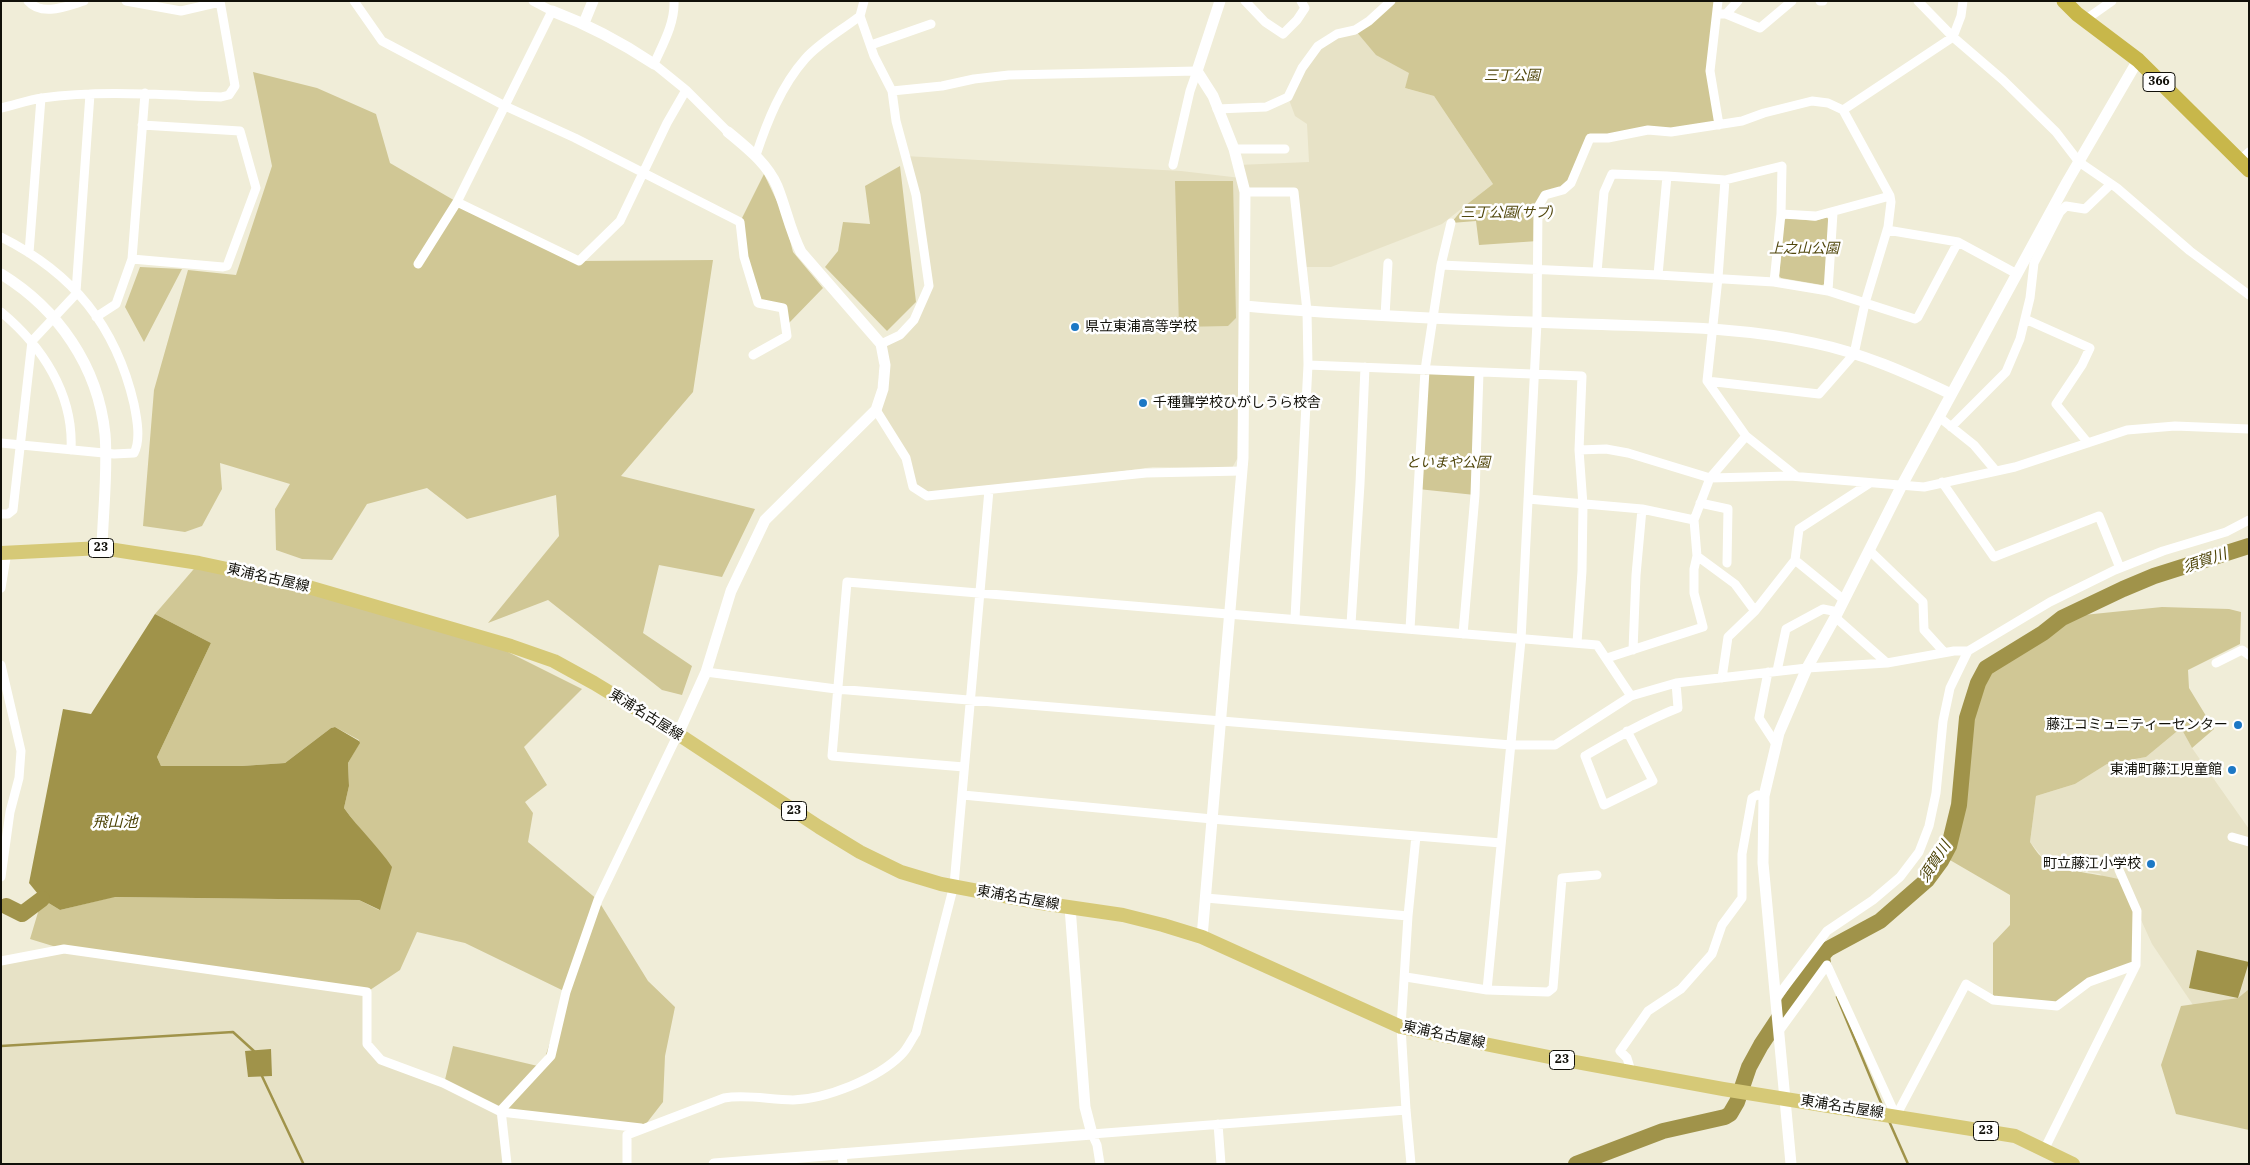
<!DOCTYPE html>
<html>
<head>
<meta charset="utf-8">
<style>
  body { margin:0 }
  #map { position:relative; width:2250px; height:1165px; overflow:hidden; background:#f0edd8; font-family:"IBM Plex Serif",serif }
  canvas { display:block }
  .frame { position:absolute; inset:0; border:2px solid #111009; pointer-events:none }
</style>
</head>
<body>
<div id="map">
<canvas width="2250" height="1165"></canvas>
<div class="frame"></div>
</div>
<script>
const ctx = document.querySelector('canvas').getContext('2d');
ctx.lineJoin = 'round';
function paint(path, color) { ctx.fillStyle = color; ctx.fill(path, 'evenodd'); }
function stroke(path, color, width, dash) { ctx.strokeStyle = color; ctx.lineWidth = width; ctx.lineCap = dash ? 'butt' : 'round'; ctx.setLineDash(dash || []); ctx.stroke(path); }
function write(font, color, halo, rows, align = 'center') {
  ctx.font = font + ' "IBM Plex Serif","Noto Sans JP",serif'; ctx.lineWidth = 5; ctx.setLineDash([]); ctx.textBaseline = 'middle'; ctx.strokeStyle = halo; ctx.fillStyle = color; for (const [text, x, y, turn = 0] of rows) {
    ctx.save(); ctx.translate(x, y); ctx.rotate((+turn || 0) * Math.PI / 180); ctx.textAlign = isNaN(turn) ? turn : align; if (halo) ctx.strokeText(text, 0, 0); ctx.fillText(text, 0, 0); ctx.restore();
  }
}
paint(new Path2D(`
  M1355,30L1410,73L1405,88L1434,96L1493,184L1442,224L1331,267H1302L1294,192H1245L1237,459L1232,468L1153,467L989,490L927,496L913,487L906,458L876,410L881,344L913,320L929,286L905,156L1181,171L1241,178L1238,165L1309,162L1307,124L1295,116L1288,97L1318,46Z
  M2181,728L2192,748L2249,829V989L2238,998L2193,1005L2152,944L2137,911L2100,874L2063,868L2044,859L2030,842L2036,796L2075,784L2107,764L2146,757Z
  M66,950L367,992V1044L382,1060L501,1112L507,1164H1V961Z`), '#e7e2c6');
paint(new Path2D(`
  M1391,1H1718L1710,71L1719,125L1590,138L1571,183L1545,195L1538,207V241L1479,245L1476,221L1451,223L1466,205L1493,184L1434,96L1405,88L1409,73L1376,55L1355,30Z
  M253,72L317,88L376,114L390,163L457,202L579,261L713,260L693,392L621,476L755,509L722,577L659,565L643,633L692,666L682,695L662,690L548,600L488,623L559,536L556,495L467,519L427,488L367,504L332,560L302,559L276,550L275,509L290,484L220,463L222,489L202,526L185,532L143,526L154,390L188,270L236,275L272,166Z
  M900,166L916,302L887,331L825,267L838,251L843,222L870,224L865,186Z
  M764,174L783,214L793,252L823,288L789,323L782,308L758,303L740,222Z
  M1175,181H1233L1236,318L1228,326L1179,327Z
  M1827,217L1829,221L1825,284L1822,285L1781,278L1779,276L1784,220L1787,218L1815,221Z
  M140,267L182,269L144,342L125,307Z
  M1425,370L1479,372L1475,495L1418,489Z
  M199,563L478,637L582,689L524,747L547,785L525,802L533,813L528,842L598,900L648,981L675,1007L665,1056L663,1102L642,1129L501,1112L444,1084L453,1046L542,1067L566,992L465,943L417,932L400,970L367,992L66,950L30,939L42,899L60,910L113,897L359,900L379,910L360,829L344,808L349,786L348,763L359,744V740L335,727L331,728L285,763L242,766H161L157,757L211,643L155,614Z
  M2162,607L2229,609L2241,612L2240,644L2188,670L2189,688L2214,729L2192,748L2181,728L2146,757L2107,764L2075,784L2036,796L2030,842C2034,848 2039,856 2045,860C2066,873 2098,873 2122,880L2137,911L2136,965L2089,982L2058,1005L1993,1000V943L2010,925V895L1943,856L1956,820L1962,781L1967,720L1991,664L2064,617Z
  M2249,989V1130L2176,1114L2161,1065L2181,1006L2238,998Z`), '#d0c795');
paint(new Path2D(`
  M155,614L211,643L157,757L161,766H242L285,763L331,728L335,727L359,741L360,743L348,763L349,786L344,808C359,829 378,846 392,867L380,910L359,900L115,897L60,910L42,899L29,883L63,709L91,714Z
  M2197,950L2249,962L2238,998L2189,988Z
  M271,1049L272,1076L248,1077L245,1051Z`), '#a0934a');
stroke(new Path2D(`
  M1828,949L1830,965
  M1837,997L1884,1110
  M1,1046L233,1032L255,1052
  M261,1074L303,1163
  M1889,1121L1908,1164`), '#a0934a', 2.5);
stroke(new Path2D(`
  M6,906L22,914L42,899
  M1576,1164L1663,1131L1725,1117L1730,1114L1737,1102L1749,1067L1761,1045L1818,959L1828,949L1880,921L1927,880L1941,861L1949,846L1959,805L1967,718L1978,683L1986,668L2043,633L2062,618L2123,589L2154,576L2249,546`), '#a0934a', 16);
stroke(new Path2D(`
  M28,1C42,17 67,6 84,1
  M126,1L181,11L220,2
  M354,1L382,41L505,106L575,138L740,222L744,257L758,303L783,308L787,336L753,355
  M533,1L552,11L457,202L579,261L620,221L667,123L686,90
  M674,1C675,23 663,44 654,64L686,90L728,132
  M864,1L860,16L874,56L892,91L896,121L916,195L929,286L914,320L900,335L881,344
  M1245,1L1265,22L1283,34L1297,20L1305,8L1301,1
  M1718,1L1710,71L1719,125
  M1820,1H1823
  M1918,1L1953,37L2003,80L2056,132L2079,162L2117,188L2190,251L2249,295
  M1717,14H1726L1760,28L1792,1
  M1726,14L1738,1
  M2085,20L2112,1
  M871,45L931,24
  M892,91L942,86L974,79L1009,75L1197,71L1190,91L1173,165
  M1,108C15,105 28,100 42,98C101,90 162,95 221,97L229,95L235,86L220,1
  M1217,109L1266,107L1288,97L1302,68L1318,46L1337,34L1355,30L1369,21L1391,1
  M1843,110L1953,37L1961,16L1963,1
  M1234,149H1285
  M756,155C767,122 781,86 805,59C820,42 842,30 860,16
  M2239,161L2249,152
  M1245,192H1294L1307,311L1308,365L1295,618
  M1781,214L1816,216L1890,196
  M1887,230L1958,242L2017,274
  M1,237C73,273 116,326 134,404C137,419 141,440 134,453L114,454L1,443
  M29,253L41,98
  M132,259L223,267L227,266L256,188L240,131L142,125
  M418,264L457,202
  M1441,265L1658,275L1774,282L1828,291L1915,319L1918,317L1958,242
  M1597,272L1604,192L1612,174L1667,176
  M1658,275L1667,176L1725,180L1782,166L1781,214L1774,282
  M1828,291L1833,213
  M76,292L90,94
  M1,312C42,346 74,394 71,450
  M1385,316L1388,263
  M96,317L116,304L132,259L145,93
  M2025,319L2090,348L2082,365L2056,404L2088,443
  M1308,365L1582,376L1579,450L1583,505L1582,571L1577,643
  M1707,381L1746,436L1796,476
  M876,410L906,458L913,487L927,496L1146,473L1242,471
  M1939,417L1974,445L1996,471
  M1951,427L2006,372L2020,339L2030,298L2034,263L2060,212L2066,206L2085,209L2111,184
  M1579,450L1606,449L1628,453L1710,478L1790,476L1924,487L2015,467L2127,430L2175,426L2249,429
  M1942,482L1994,557L2099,516L2120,568
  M1528,499L1642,509L1694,520L1697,556L1694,569V593L1703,627L1607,658
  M1700,503L1728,509L1727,563
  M1,514H8L13,510L32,341L77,293
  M1694,520L1710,478L1746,436
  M1869,550L1923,602L1924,630L1944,652
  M1697,556L1735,584L1755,611
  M1795,560L1844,600
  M1,588L7,552
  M1835,617L1887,663
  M1351,624L1360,484L1365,367
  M1410,629L1425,370L1441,265L1451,223
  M1463,634L1475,495L1479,372
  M1633,650L1636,575L1642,509
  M2216,663L2242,650L2249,655
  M1,665L21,751L19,778L10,812L1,877
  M1777,671L1786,629L1823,609L1838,612
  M706,672L836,689L1511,745H1555L1631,696L1676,683L1807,668L1887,663L1954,651H1968
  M1768,672L1759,718L1776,744
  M1722,678L1728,637L1755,611L1795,560L1799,529L1870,483
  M1627,731L1653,781L1604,805L1585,756C1616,738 1645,721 1678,708L1676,683
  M964,767L832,756L847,582L1597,645L1631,696
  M963,795L1212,819L1501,843
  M2232,837L2249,842
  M1206,898L1408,916
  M1,961L64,949L367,992V1044L381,1060L443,1083L501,1112L641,1128
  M1406,977L1487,990L1548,992L1553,988L1562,878L1597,875
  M1487,990L1521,640L1537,322L1538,207L1545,195L1563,190L1571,183L1590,138H1608L1648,130L1671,132L1742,121L1764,113L1812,101L1828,103L1843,110L1890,196L1891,202L1888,227L1865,303L1854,354L1819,394L1707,381L1718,278L1725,180
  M1777,997L1827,931L1873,900L1900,877L1919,852L1929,826L1936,793L1943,721L1950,688L1968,651L2050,602L2115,570L2163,551L2226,532L2249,520
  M1779,1031L1827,965L1896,1116
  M1631,1071L1627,1058L1620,1051L1648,1011L1681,989L1712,954L1722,925L1742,898V854L1752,798L1757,795L1764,796
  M1896,1116L1966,984L1993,1000L2057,1006L2089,982L2136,965
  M1218,1124L1221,1164
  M2045,1148L2136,965L2137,911L2119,870
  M842,1153L843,1164
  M507,1164L501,1110L551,1056L566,992L598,900L678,734
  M627,1164V1135L724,1098C747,1094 770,1100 793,1100C826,1099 877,1079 901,1055C907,1050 911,1040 916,1033L954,885L989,490
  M1100,1164L1097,1145L1092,1134L1406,1110
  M1411,1164L1406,1110L1401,1027L1408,916L1416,836`), '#fff', 9);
stroke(new Path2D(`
  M552,11C589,25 621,42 654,64
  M584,23L593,1
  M1,274C58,309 98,366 105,434C108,470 103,512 102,548
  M1245,306C1358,316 1471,320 1584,324C1661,327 1739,326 1814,343C1862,353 1907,373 1951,394
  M678,734L706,672L731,591L765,520L876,410L883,389L885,365L881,344L801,252C790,231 786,208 777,186C767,163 747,148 728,132
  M1202,937L1243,458L1245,192L1234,149L1213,96L1197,71L1220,1
  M714,1164L1092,1134L1085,1107L1070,907
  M1791,1164L1763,863L1764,796L1779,733L1807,668L1838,612L1902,485L2067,182L2138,60`), '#fff', 11);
stroke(new Path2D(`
  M1,553L102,548L199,563L298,584L511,646L554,661L594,683L678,734L819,827L860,852L901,872L941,884L1041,903L1123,915L1163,925L1202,937L1401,1027L1554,1058L1723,1089L2015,1136L2073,1164`), '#d6c977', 14);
stroke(new Path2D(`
  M2064,1L2077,14L2138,60L2249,170`), '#c8b74a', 15);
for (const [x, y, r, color] of [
  [1075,327,5,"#1c78c5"],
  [1143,403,5,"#1c78c5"],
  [2238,725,5,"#1c78c5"],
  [2232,770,5,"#1c78c5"],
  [2151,864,5,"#1c78c5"]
]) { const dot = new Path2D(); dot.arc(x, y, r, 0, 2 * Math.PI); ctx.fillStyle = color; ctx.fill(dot); stroke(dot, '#fff', 2); }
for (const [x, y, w] of [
  [2159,82,32],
  [101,548,25],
  [794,811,25],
  [1562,1060,25],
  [1986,1131,25]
]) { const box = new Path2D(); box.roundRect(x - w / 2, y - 9.5, w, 19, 4); ctx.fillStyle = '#fff'; ctx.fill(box); stroke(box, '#111009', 1); }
write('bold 12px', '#111009', null, [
  ["366",2159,82],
  ["23",101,548],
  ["23",794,811],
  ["23",1562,1060],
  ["23",1986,1131]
]);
write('italic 14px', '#50460b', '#fff', [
  ["三丁公園",1512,76],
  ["三丁公園(サブ)",1507,213],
  ["上之山公園",1804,249],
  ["といまや公園",1448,463]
]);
write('14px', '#111009', '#fff', [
  ["県立東浦高等学校",1085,327,"left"],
  ["千種聾学校ひがしうら校舎",1153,403,"left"],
  ["藤江コミュニティーセンター",2228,725],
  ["東浦町藤江児童館",2222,770],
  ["町立藤江小学校",2141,864]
], 'right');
write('14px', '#111009', '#fff', [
  ["東浦名古屋線",268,578,13],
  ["東浦名古屋線",646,715,32],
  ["東浦名古屋線",1018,898,10],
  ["東浦名古屋線",1444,1035,12],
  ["東浦名古屋線",1842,1107,9]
]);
write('italic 15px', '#4c4205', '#fff', [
  ["須賀川",2205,561,-19],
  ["飛山池",115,823],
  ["須賀川",1935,862,-57]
]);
</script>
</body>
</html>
